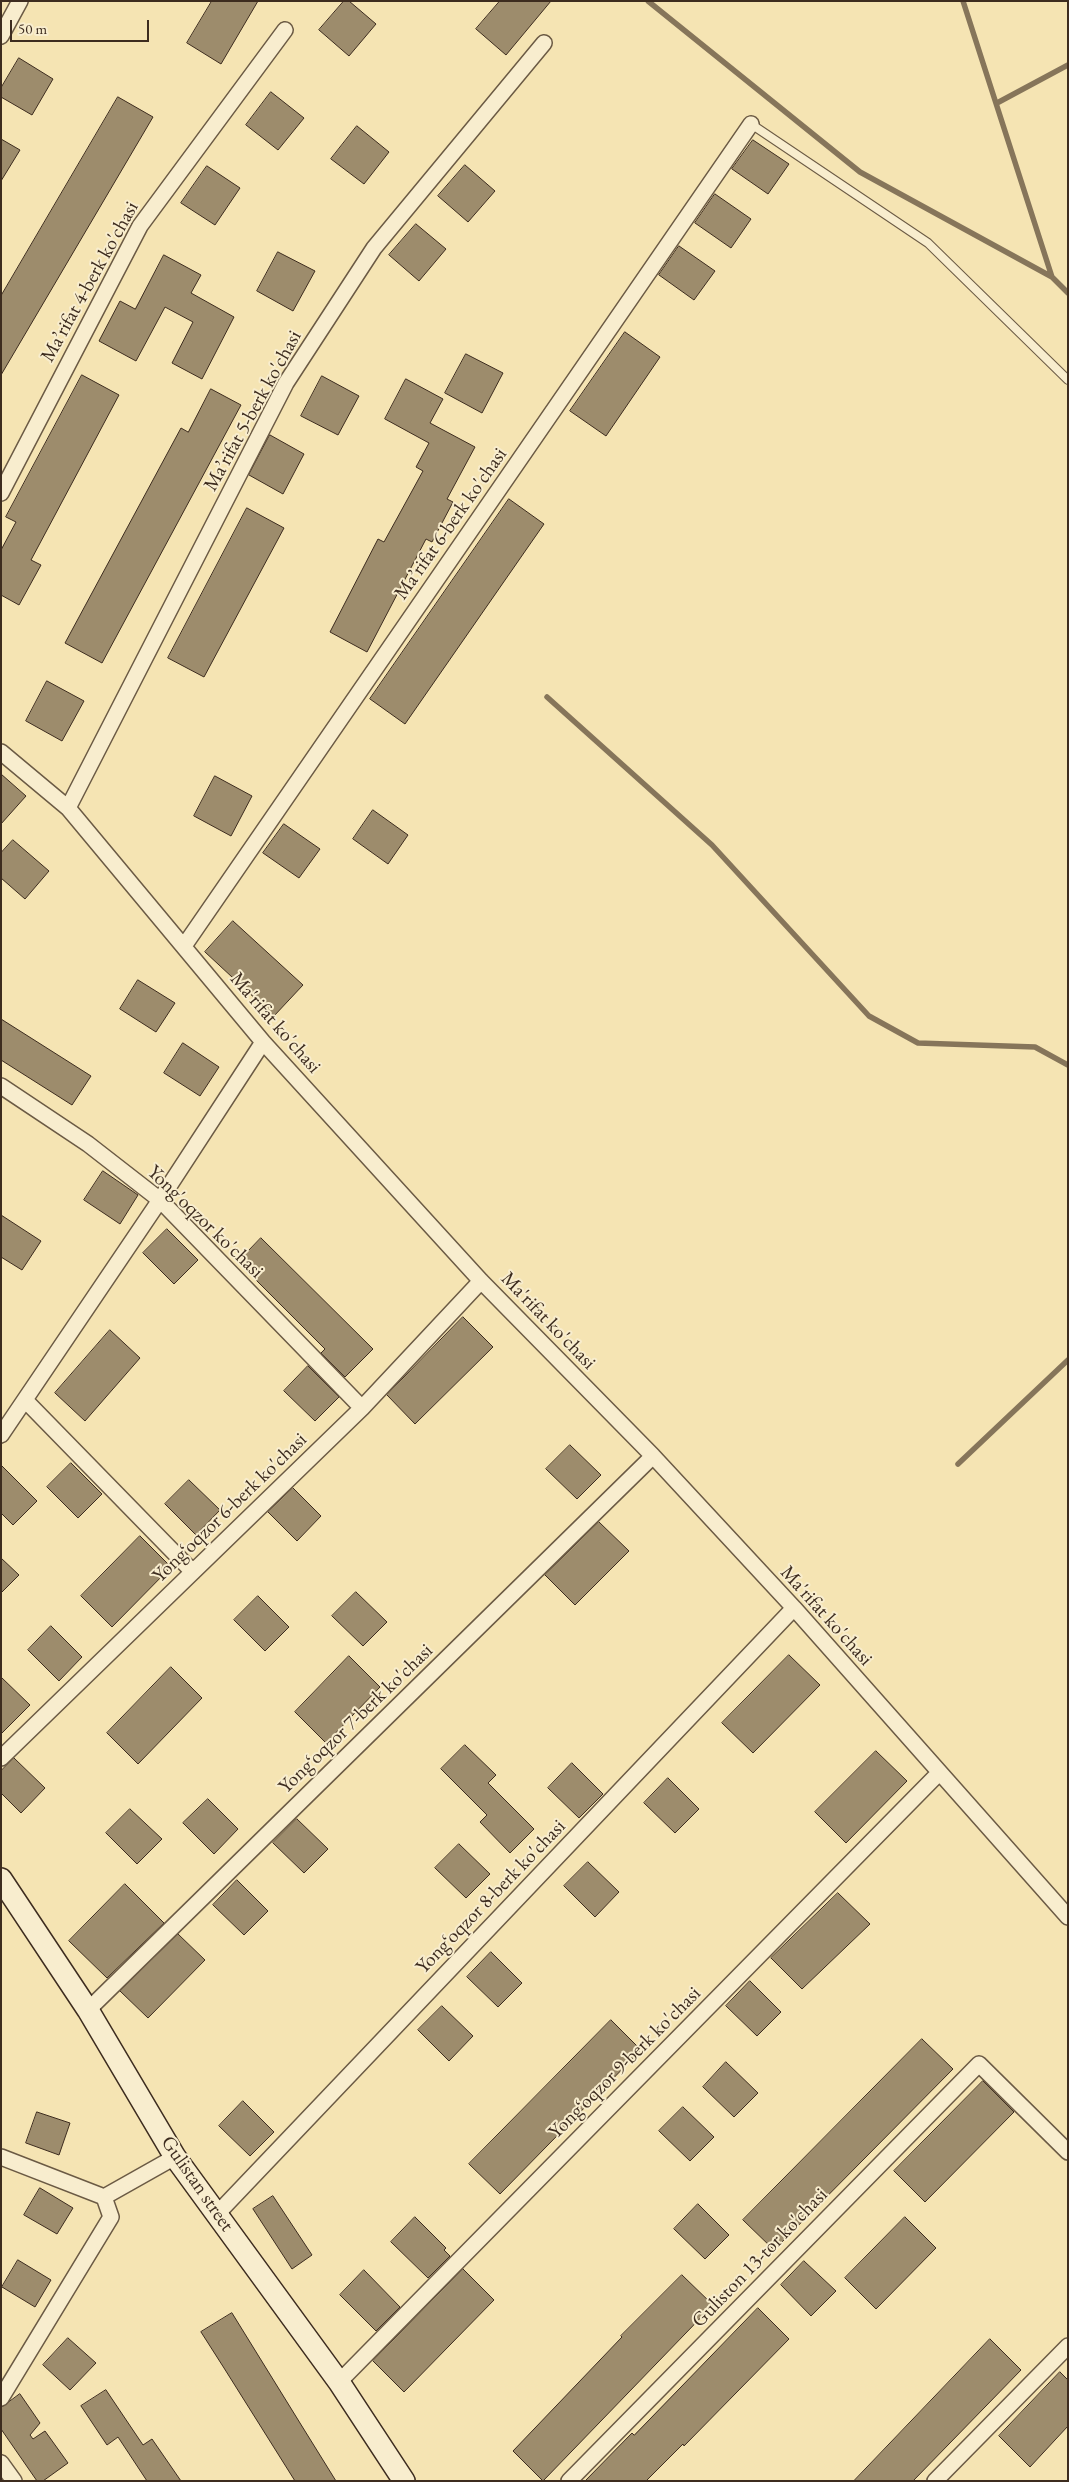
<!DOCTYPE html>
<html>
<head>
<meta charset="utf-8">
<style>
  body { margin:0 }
  #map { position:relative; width:1069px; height:2482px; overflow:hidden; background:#f5e4b3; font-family:"EB Garamond",serif }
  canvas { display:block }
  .frame { position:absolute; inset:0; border:2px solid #3d2c1f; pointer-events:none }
  .scale { position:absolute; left:10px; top:20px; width:139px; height:22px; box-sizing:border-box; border:2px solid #3d2c1f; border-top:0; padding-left:6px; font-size:15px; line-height:18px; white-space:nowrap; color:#3d2c1f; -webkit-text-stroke:4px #f8edce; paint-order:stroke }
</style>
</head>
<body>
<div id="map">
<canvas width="1069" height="2482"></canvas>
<div class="frame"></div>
<div class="scale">50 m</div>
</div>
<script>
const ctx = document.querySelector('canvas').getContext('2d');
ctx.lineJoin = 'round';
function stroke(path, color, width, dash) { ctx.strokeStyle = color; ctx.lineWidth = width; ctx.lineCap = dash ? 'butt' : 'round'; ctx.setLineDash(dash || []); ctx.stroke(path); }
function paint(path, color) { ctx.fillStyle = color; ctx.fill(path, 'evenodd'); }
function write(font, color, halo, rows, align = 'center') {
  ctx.font = font + ' "EB Garamond",serif'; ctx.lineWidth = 4; ctx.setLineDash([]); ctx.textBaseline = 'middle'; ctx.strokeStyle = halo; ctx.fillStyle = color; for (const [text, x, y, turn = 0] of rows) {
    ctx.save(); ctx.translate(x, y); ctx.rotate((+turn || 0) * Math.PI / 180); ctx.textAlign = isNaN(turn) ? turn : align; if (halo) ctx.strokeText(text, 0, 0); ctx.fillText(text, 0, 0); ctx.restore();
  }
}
stroke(new Path2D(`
  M648,1L860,172L1052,277L1068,293
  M963,1L1052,277
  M997,103L1068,65
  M547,697L712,845L869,1016L918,1043L1035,1047L1068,1065
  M958,1464L1068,1360`), '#86755a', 5.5);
const building = new Path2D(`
  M212,1H258L221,64L187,43Z
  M344,1H349L376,24L349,56L319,30Z
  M500,1H551L506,55L476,29Z
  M19,58L53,79L32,115L1,97V88Z
  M271,92L304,118L278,150L246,125Z
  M118,97L153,117L1,375V296Z
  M357,126L389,152L364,184L331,159Z
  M1,139L20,150L1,181Z
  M753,140L789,164L768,194L732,169Z
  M465,165L495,191L468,222L438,196Z
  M207,166L240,188L215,225L181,203Z
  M715,194L751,219L731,248L695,223Z
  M416,224L446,249L419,281L389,255Z
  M679,246L715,271L694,300L659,275Z
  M278,252L315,271L293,311L257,291Z
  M164,255L201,275L191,293L234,317L202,379L172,363L193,322L165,307L136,361L99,341L120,301L135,309Z
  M625,332L660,357L606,436L570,411Z
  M466,354L503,373L482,413L445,393Z
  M82,375L119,395L31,560L41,565L19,605L1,595V550L16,522L6,517Z
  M322,376L359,396L338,435L301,416Z
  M406,379L443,399L430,423L475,447L447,499L453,502L432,542L426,539L367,652L330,632L378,539L384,542L423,471L416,467L429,443L385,419Z
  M211,389L241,405L102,663L65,643L181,428L188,432Z
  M270,435L304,454L283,494L249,475Z
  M509,499L544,524L405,724L370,699Z
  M247,508L284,528L204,677L168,658Z
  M47,681L84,701L62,741L26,721Z
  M1,774L26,796L1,824Z
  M215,776L252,796L231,836L194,816Z
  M373,810L408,835L388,864L353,839Z
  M284,824L320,849L299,878L263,853Z
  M13,840L49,871L25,899L1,878V853Z
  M233,921L303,985L274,1016L205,952Z
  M138,980L175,1003L156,1032L120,1009Z
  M1,1019L91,1076L72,1105L1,1060Z
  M183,1043L219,1067L200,1096L164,1073Z
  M103,1171L138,1195L120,1224L84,1200Z
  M1,1215L41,1241L22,1270L1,1257Z
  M167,1229L198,1260L174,1284L143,1253Z
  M261,1238L373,1349L345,1377L321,1353L325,1349L238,1262Z
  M463,1317L493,1347L415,1424L387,1395Z
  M110,1330L140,1358L85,1421L55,1393Z
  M308,1366L339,1397L315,1421L284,1391Z
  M570,1445L601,1475L577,1499L546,1469Z
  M71,1463L102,1494L78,1518L47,1487Z
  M1,1465L37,1501L13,1525L1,1513Z
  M189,1480L220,1510L196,1535L165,1504Z
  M293,1488L321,1516L297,1541L268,1512Z
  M599,1522L629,1551L575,1605L545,1575Z
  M140,1536L171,1567L112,1627L81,1596Z
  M1,1558L19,1575L1,1593Z
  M356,1592L387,1622L363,1646L332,1616Z
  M258,1596L289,1627L265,1651L234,1620Z
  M51,1626L82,1657L59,1681L28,1650Z
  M789,1655L820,1685L753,1753L722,1723Z
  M349,1656L380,1687L326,1743L295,1712Z
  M171,1667L202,1698L138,1764L107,1733Z
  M1,1677L30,1705L1,1734Z
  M465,1745L496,1775L488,1783L534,1829L510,1853L480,1822L487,1815L441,1769Z
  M876,1751L907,1781L846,1843L815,1812Z
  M14,1758L45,1788L21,1813L1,1793V1771Z
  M572,1763L603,1794L579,1818L548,1788Z
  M668,1778L699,1809L675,1833L644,1803Z
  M208,1799L238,1829L214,1854L183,1823Z
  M130,1809L162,1839L137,1864L106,1833Z
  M297,1819L328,1849L304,1873L273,1843Z
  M459,1844L490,1874L466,1898L435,1868Z
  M588,1862L619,1892L595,1917L564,1886Z
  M237,1880L268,1911L244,1935L213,1905Z
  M125,1884L164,1923L107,1978L69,1941Z
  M838,1893L870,1924L802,1989L771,1958Z
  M178,1934L205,1960L148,2018L120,1991Z
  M491,1952L522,1983L498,2007L467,1977Z
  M750,1981L781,2012L757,2036L726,2006Z
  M442,2006L473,2036L449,2061L418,2030Z
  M611,2020L641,2050L500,2194L469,2164Z
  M922,2039L953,2069L774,2250L743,2220Z
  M726,2062L758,2093L734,2117L703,2087Z
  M983,2081L1014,2112L925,2202L894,2171Z
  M243,2101L274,2132L250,2156L219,2126Z
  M683,2107L714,2137L690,2161L659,2131Z
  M37,2112L70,2123L59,2155L26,2143Z
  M40,2188L73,2208L57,2234L24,2215Z
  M273,2196L312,2255L292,2269L253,2209Z
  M698,2204L729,2235L705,2259L674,2229Z
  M415,2217L446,2248L444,2250L450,2256L428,2278L391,2242Z
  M905,2217L936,2248L876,2309L845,2278Z
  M18,2260L51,2280L35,2307L2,2287Z
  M804,2261L836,2291L811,2316L781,2285Z
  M463,2269L494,2300L404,2392L373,2361Z
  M364,2270L400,2307L376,2331L340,2295Z
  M682,2275L713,2305L543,2481L513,2451L622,2337L621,2336Z
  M758,2308L789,2339L684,2446L683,2444L646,2481H585L632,2433L634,2435Z
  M232,2313L300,2423L336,2481H295L224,2368L201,2332Z
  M68,2338L96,2363L70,2390L43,2365Z
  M990,2339L1021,2370L913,2481H854Z
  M1060,2372L1068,2380V2426L1030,2467L999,2436Z
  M106,2390L143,2445L152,2439L181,2481H147L118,2437L107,2445L81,2406Z
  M20,2394L40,2423L30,2435L33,2439L45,2431L68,2463L43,2481H37L1,2429V2408Z`);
paint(building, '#9d8c6c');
stroke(building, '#3d2c1f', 1);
const service = new Path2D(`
  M751,124L928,243L1068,380`);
const minor = new Path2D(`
  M1,36L20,1
  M1,493L140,226L285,30
  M1,752L68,808L263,1042L481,1281L653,1456L794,1608L1068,1917
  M68,808L286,383L374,248L544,43
  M184,946L751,124
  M1,1086L88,1144L160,1200L362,1408
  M25,1400L193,1572
  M1,1435L160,1200L263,1042
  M1,1758L362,1408L481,1281
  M88,2010L653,1456
  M1,2157L104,2197L175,2157
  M217,2214L794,1608
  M339,2382L939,1773
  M1,2398L111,2217L104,2197
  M1,2463L14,2481
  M569,2481L979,2064L1068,2152
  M935,2481L1068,2346`);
const secondary = new Path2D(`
  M1,1879L88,2010L175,2157L339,2382L404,2481`);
stroke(service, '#6b5a44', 10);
stroke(minor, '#6b5a44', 18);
stroke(secondary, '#3d2c1f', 24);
stroke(service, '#f8edce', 8);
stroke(minor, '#f8edce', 15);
stroke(secondary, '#f8edce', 21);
write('20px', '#3d2c1f', '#f8edce', [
  ["Ma’rifat 4-berk ko'chasi",90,282,-61],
  ["Ma’rifat 5-berk ko'chasi",253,411,-61],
  ["Ma’rifat 6-berk ko'chasi",451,524,-55],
  ["Ma'rifat ko'chasi",275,1023,49],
  ["Yong'oqzor ko'chasi",205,1222,44],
  ["Ma'rifat ko'chasi",548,1321,46],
  ["Yong‘oqzor 6-berk ko'chasi",230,1508,-44],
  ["Ma'rifat ko'chasi",826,1616,48],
  ["Yong‘oqzor 7-berk ko'chasi",356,1719,-44],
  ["Yong‘oqzor 8-berk ko'chasi",491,1897,-46],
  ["Yong‘oqzor 9-berk ko'chasi",625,2063,-45],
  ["Gulistan street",197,2184,55],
  ["Guliston 13-tor ko'chasi",760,2258,-46]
]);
</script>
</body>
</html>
